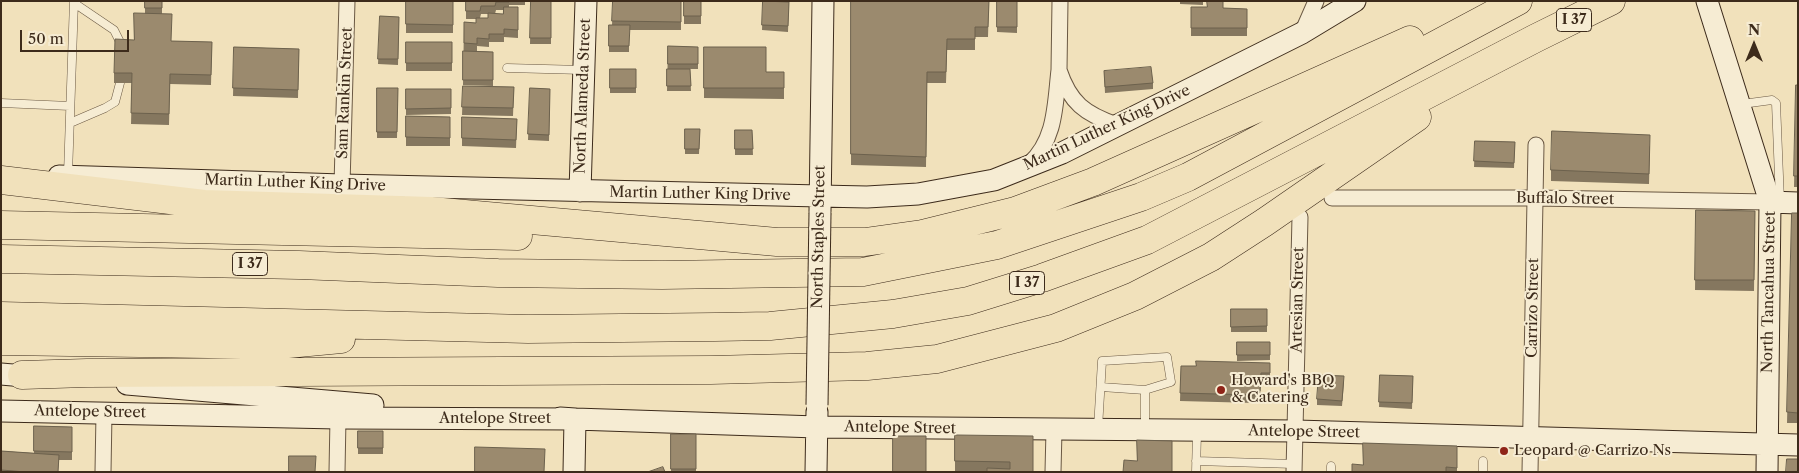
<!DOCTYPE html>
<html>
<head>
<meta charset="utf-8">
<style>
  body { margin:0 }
  #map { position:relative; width:1799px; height:473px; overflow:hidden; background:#f1e1bb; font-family:"Libre Caslon Text",serif }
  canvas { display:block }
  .frame { position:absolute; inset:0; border:2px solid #3d2b1b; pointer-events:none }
  .north { position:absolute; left:1729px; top:20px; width:50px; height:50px; -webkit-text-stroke:4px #f6ecd3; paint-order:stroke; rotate:0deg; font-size:14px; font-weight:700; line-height:20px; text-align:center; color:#3d2b1b }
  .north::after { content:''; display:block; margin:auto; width:18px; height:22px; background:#3d2b1b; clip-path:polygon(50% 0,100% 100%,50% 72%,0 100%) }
  .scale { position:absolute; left:20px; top:30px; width:109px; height:22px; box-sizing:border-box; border:2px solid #3d2b1b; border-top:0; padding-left:6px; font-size:15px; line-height:18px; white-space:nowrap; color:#3d2b1b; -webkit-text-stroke:4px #f6ecd3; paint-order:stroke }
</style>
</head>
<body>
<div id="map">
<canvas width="1799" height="473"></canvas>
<div class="frame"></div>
<div class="north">N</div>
<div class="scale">50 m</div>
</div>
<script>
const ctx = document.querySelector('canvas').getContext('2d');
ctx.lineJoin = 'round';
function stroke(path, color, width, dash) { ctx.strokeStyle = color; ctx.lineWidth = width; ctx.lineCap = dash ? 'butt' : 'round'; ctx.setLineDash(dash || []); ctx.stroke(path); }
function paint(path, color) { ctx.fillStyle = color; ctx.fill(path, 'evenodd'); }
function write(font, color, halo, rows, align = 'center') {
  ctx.font = font + ' "Libre Caslon Text",serif'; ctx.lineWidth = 4; ctx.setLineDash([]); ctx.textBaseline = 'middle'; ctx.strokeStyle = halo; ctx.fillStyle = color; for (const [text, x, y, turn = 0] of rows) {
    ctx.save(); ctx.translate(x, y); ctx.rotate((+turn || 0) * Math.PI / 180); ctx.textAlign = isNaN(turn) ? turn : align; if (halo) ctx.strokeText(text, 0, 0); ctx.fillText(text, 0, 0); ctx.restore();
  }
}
const lane = new Path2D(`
  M74,3L114,30L123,48
  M507,68L583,70
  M1,103L70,106
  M1742,104L1772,100L1776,103L1780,201
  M70,123L105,108L115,102L120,83
  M68,174L74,1
  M1101,387L1145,390V428
  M1098,428L1102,361L1167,357L1171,382L1145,390
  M1196,461L1294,464
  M1331,466V472
  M1196,472L1197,432
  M1483,472V461`);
const street = new Path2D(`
  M1302,33L1316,1
  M1059,70L1060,1
  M1029,164C1056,140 1055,104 1059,70C1070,103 1085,114 1117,125
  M342,185L347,1
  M1332,198H1536L1770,202
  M103,472L104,413
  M337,472L338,418
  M1053,472L1054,430
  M1294,472L1300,217
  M1530,472L1536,145`);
const secondary = new Path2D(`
  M1707,1L1770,202L1767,472
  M59,176L342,185L820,196L867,197L918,194L994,180L1062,153L1302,33L1355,1
  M580,191L586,1
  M1770,202L1798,203
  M820,211L823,1
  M1,374L36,377
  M127,384L373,405
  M1,411L338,418L575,419L817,427L1296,431L1798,445
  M560,418L575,419L574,472
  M816,472L817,412`);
const highway = new Path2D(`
  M1,180L204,204L431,211L777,242H865L922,234L1015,211L1093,182L1410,40
  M1,225L518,236
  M1,259L299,265L498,273L662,275L863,272L997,245L1141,197L1188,177L1518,1
  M1,316L528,329L715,327L770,326L893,314L968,301L1042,278L1147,240L1536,38L1611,1
  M1,341L277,345L341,339
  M22,375L87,373L711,370L867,366L937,359L1056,328L1135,296L1211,257L1265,222L1417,117`);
stroke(lane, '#6a5843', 9);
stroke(street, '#6a5843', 17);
stroke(secondary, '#3d2b1b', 23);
stroke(highway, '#3d2b1b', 29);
stroke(lane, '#f6ecd3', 8);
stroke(street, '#f6ecd3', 15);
stroke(secondary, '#f6ecd3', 21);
stroke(highway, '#f1e1bb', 28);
const secondaryBridge = new Path2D(`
  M817,405L820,213`);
stroke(secondaryBridge, '#3d2b1b', 23, []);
stroke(secondaryBridge, '#f6ecd3', 21);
paint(new Path2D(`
  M145,1H162V14L171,41L212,42L211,85L170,84L169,125L131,124L132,83H114V73L134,40L145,14Z
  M406,1H453V33H406Z
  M466,1H525V5H509V7H518V38L504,37V42H489V47L477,46V51L493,52V86L463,85L464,22L476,23V19H466ZM496,10H503V14H495ZM481,14H488V18H480Z
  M531,1H551V44H530Z
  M613,1H681V30H629V52H609V25H612Z
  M684,1H701V24H684Z
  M763,1L789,2L788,32L762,30Z
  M851,1H989L988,37H975V50H947L946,83H927L926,167L851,165Z
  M997,1H1017V33L997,32Z
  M1180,1H1203V5L1180,4Z
  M1191,7L1247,9V36H1191Z
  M380,16L399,17L398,65L378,64Z
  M406,42H452V71H406Z
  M668,46L698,47V69H690L691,91H667Z
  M234,47L299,49L298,98L233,96Z
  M704,47L766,72H784V99L704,98Z
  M610,69H636V93H610Z
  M1104,71L1153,83V89L1105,93Z
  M1796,85H1798V187H1794Z
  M463,86L514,87L513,116L462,115Z
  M377,88H398L397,138H377Z
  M530,88L550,89L549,141L528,140Z
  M406,89H451V114L406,115Z
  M406,116L450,117V146H406Z
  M462,117L517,119L516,148L462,146Z
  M685,129H700L699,154H685Z
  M735,130H752L753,155H735Z
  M1475,141L1515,142L1514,168L1474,167Z
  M1650,146L1649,184L1551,181V170Z
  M1696,210L1755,211L1754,291L1695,290Z
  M1792,213H1798V423H1787Z
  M1231,309H1267V332H1231Z
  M1237,342H1270V360L1237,361Z
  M1270,363V382L1261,381L1260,399H1255V403L1180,401L1181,366H1196Z
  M1380,375L1413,376L1412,409L1379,407Z
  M1344,382L1342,406L1317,405V399Z
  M34,426L72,427V460H59L58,472H1V451L34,453Z
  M358,431H383V454H358Z
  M671,434H696V472H671Z
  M955,435L1033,472L955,471Z
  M1457,446V472H1352L1363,465Z`), '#85775f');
const building = new Path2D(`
  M145,1H162V8H145Z
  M406,1H453V25L406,24Z
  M466,1H509V2H496L495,6H481L480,11H466Z
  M531,1H551V38H530Z
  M613,1H681V22L612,21Z
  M684,1H701V16H684Z
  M763,1L789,2L788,26L762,25Z
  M851,1H989L988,27H975V39H947L946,72H927L926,157L851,154Z
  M997,1H1017V27H997Z
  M1207,1H1223V8L1247,9V28H1191V7H1207Z
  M504,7H518V30L504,29V34H489V39L477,38V44L464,43V22L476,23V18H488V13L503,14Z
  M134,13L172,14L171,41L212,42L211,75L170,74L169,114L131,113L132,73H114L115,39L134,40Z
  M380,16L399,17L398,59H378Z
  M609,25H630L629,46H609Z
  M406,42H452V63H406Z
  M668,46L698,47V64H668Z
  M234,47L299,49L298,90L233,88Z
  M704,47H766V72H784V88H704Z
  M463,51L493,52V80H463Z
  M1151,67L1153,83L1105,87L1104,71Z
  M610,69H636V88H610Z
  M667,69H690L691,86H667Z
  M1796,85H1798V176H1794Z
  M463,86L514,87L513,108L462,107Z
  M377,88H398L397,132H377Z
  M530,88L550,89L549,135L528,134Z
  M406,89H451V108L406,109Z
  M406,116L450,117V138L406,137Z
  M462,117L517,119L516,140L462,138Z
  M685,129H700L699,149H685Z
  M735,130H752L753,149H735Z
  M1552,131L1650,135L1649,174L1551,170Z
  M1475,141L1515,142L1514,163L1474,161Z
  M1696,210L1755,211L1754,280H1695Z
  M1792,213H1798V413L1787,412Z
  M1231,309H1267V326L1231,327Z
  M1237,342H1270V355H1237Z
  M1196,361L1270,363V373H1261L1260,391H1255V395L1180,393L1181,366H1196Z
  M1319,375L1344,376L1342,401L1317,399Z
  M1380,375L1413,376L1412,403L1379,402Z
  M34,426L72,427V452L34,451Z
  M358,431H383V448H358Z
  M671,434H696V469H671Z
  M955,435L1033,436V472H987V468L1010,469V462L955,461Z
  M893,436H926V472H893Z
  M1137,440L1172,441V472H1123L1124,460L1137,461Z
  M1363,443L1457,446V468L1446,467V472H1352V464L1363,465Z
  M475,447L545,449L544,472H475Z
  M1,451L59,455L58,472H26L1,470Z
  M289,456H316L315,472H289Z
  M1787,459H1798V472H1786Z
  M663,467L665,472H648Z`);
paint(building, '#9b8a6e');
stroke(building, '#6c614d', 1);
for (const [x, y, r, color] of [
  [1221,390,5,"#8f2418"],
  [1504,451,5,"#8f2418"]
]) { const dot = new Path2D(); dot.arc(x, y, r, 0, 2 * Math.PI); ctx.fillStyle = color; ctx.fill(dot); stroke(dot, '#f6ecd3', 2); }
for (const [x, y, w] of [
  [1574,20,35],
  [250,264,35],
  [1027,283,35]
]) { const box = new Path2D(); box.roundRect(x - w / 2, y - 11.5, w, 23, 4); ctx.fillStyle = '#f6ecd3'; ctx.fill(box); stroke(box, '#3d2b1b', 1); }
write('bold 14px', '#3d2b1b', null, [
  ["I 37",1574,20],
  ["I 37",250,264],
  ["I 37",1027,283]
]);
write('15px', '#3d2b1b', '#f6ecd3', [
  ["Sam Rankin Street",345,93,-88],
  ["North Alameda Street",583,96,-88],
  ["Martin Luther King Drive",1107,128,-25],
  ["Martin Luther King Drive",295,183,2],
  ["Martin Luther King Drive",700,194,1],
  ["Buffalo Street",1565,199,1],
  ["North Staples Street",819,237,-89],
  ["North Tancahua Street",1769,292,-89],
  ["Artesian Street",1298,300,-89],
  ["Carrizo Street",1533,308,-89],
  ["Antelope Street",90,412,1],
  ["Antelope Street",495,419],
  ["Antelope Street",900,428,1],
  ["Antelope Street",1304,432,1]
]);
write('15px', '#3d2b1b', '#f6ecd3', [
  ["Howard's BBQ",1231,381],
  ["& Catering",1231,398],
  ["Leopard @ Carrizo Ns",1514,451]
], 'left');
</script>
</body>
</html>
